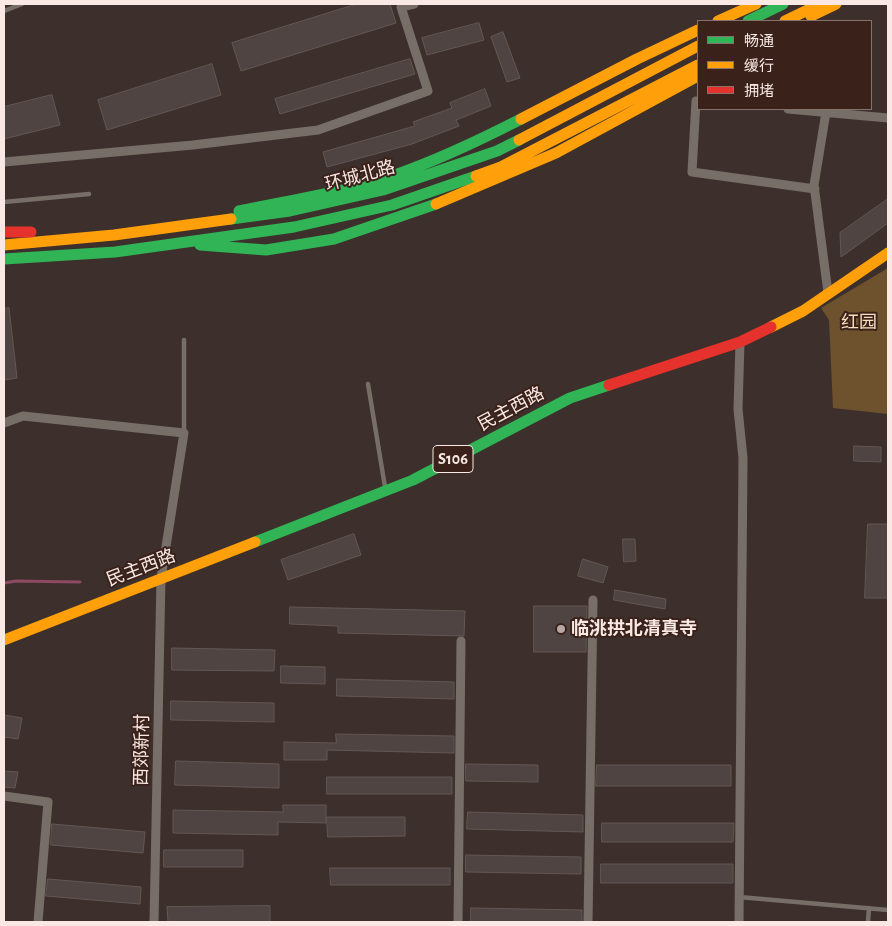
<!DOCTYPE html>
<html>
<head>
<meta charset="utf-8">
<style>
  body { margin:0 }
  #map { position:relative; width:892px; height:926px; overflow:hidden; background:#3d302c; font-family:"Alegreya Sans","Noto Sans SC",sans-serif }
  canvas { display:block }
  .frame { position:absolute; inset:0; border:5px solid #f9e8e3; pointer-events:none }
  .legend { position:absolute; left:697px; top:20px; width:175px; height:90px; box-sizing:border-box; background:#3a221b; border:1px solid #86716b; margin:0; padding:6px 9px; list-style:none; font-size:15px; color:#f9e8e3 }
  .legend li { display:flex; align-items:center; gap:10px; height:25px }
  .legend b { width:25px; border:1px solid #86716b }
</style>
</head>
<body>
<div id="map">
<canvas width="892" height="926"></canvas>
<div class="frame"></div>
<ul class="legend">
<li><b style="height:6px;background:#30b455"></b>畅通</li>
<li><b style="height:6px;background:#ff9f0a"></b>缓行</li>
<li><b style="height:6px;background:#e5322d"></b>拥堵</li>
</ul>
</div>
<script>
const ctx = document.querySelector('canvas').getContext('2d');
ctx.lineJoin = 'round';
function paint(path, color) { ctx.fillStyle = color; ctx.fill(path, 'evenodd'); }
function stroke(path, color, width, dash) { ctx.strokeStyle = color; ctx.lineWidth = width; ctx.lineCap = dash ? 'butt' : 'round'; ctx.setLineDash(dash || []); ctx.stroke(path); }
function write(font, color, halo, rows, align = 'center') {
  ctx.font = font + ' "Alegreya Sans","Noto Sans SC",sans-serif'; ctx.lineWidth = 4; ctx.setLineDash([]); ctx.textBaseline = 'middle'; ctx.strokeStyle = halo; ctx.fillStyle = color; for (const [text, x, y, turn = 0] of rows) {
    ctx.save(); ctx.translate(x, y); ctx.rotate((+turn || 0) * Math.PI / 180); ctx.textAlign = isNaN(turn) ? turn : align; if (halo) ctx.strokeText(text, 0, 0); ctx.fillText(text, 0, 0); ctx.restore();
  }
}
paint(new Path2D(`
  M888,268V414L833,408L829,320L821,308Z`), '#6d522d');
stroke(new Path2D(`
  M4,583L16,581L80,582`), '#8e4a60', 3);
const building = new Path2D(`
  M357,4H390L396,23L241,71L232,43Z
  M479,23L484,40L427,55L422,38Z
  M503,32L520,78L507,82L491,37Z
  M410,59L415,74L280,114L275,99Z
  M212,64L221,95L107,130L98,100Z
  M485,89L491,106L456,120L459,126L412,144L327,167L323,152L415,126L413,122L452,108L450,103Z
  M52,95L60,125L4,139V107Z
  M888,199V223L841,257L840,233Z
  M9,308L17,378L4,380V309Z
  M854,446L881,447V462L854,461Z
  M868,524H888V598H865Z
  M354,534L361,555L288,580L281,560Z
  M623,539H635L636,561L624,562Z
  M583,559L608,567L603,583L578,576Z
  M615,590L666,599L665,609L614,600Z
  M534,606H587L586,652H534Z
  M290,607L465,611L464,636L338,633V626L290,624Z
  M172,648L275,650L274,671L172,670Z
  M281,666L325,667V684L281,683Z
  M337,679L454,682V699L337,696Z
  M171,701L274,703V722L171,720Z
  M4,715L22,718L18,739L4,737Z
  M336,734L454,736V753L327,750V760H284V742L336,743Z
  M176,761L279,764V788L175,785Z
  M466,764L538,765V782L466,781Z
  M597,765H731V786H596Z
  M4,771L18,772L15,788L4,787Z
  M327,777H452V794H327Z
  M283,805H326V823L278,822V835L173,833V810L283,812Z
  M468,812L583,815V832L467,829Z
  M327,817H405V836L328,837Z
  M602,823H734L733,842H602Z
  M52,824L145,832L143,853L51,845Z
  M164,850H243V867H164Z
  M466,855L581,857V874L466,872Z
  M601,864H733V883H601Z
  M330,868H450V885H331Z
  M48,879L141,887L140,904L46,896Z
  M270,906V922H168L167,907Z
  M471,908L582,910V922H471Z`);
paint(building, '#4f4442');
stroke(building, '#635754', 1);
stroke(new Path2D(`
  M4,11L22,4
  M4,202L89,194
  M368,384L385,487
  M184,433V340
  M739,897L888,910
  M868,922L869,908`), '#786e68', 4.5);
stroke(new Path2D(`
  M698,101H696L692,172L815,189
  M788,109L888,118
  M826,112L814,185L828,293
  M4,162L193,145L318,130L428,91L401,7L414,4
  M4,423L23,416L184,433L161,578L154,922
  M4,796L48,802L38,922
  M458,922L461,641
  M588,922L593,600
  M739,922L743,458L738,409L740,342`), '#786e68', 9);
stroke(new Path2D(`
  M748,21L783,4
  M239,211C291,200 345,192 395,175C438,160 480,140 521,119
  M231,219L290,211L383,190L497,151L519,140
  M200,245L266,250L334,239L436,204
  M4,259L115,252L294,227L392,205L476,176
  M255,542L413,480L570,398L609,385`), '#30b455', 11);
stroke(new Path2D(`
  M811,16L836,4
  M718,21L756,4
  M785,21L820,4
  M521,119L637,59L698,30
  M519,140L698,46
  M476,176L501,167L698,65
  M436,204L556,153L698,76
  M4,245L114,235L231,219
  M771,327L803,311L888,253
  M4,640L255,542`), '#ff9f0a', 11);
stroke(new Path2D(`
  M4,232H31
  M609,385L740,342L771,327`), '#e5322d', 11);
for (const [x, y, r, color] of [
  [561,629,5,"#b7a8a3"]
]) { const dot = new Path2D(); dot.arc(x, y, r, 0, 2 * Math.PI); ctx.fillStyle = color; ctx.fill(dot); stroke(dot, '#3a221b', 2); }
for (const [x, y, w] of [
  [453,459,40]
]) { const box = new Path2D(); box.roundRect(x - w / 2, y - 13.5, w, 27, 4); ctx.fillStyle = '#3a221b'; ctx.fill(box); stroke(box, '#f9e8e3', 1); }
write('bold 16px', '#f9e8e3', null, [
  ["S106",453,459]
]);
write('18px', '#f9e8e3', '#3a221b', [
  ["环城北路",360,176,-15],
  ["民主西路",511,409,-28],
  ["民主西路",141,568,-21],
  ["西郊新村",142,750,-89]
]);
write('18px', '#f6ddbb', '#3a221b', [
  ["红园",859,323]
]);
write('bold 18px', '#f9e8e3', '#3a221b', [
  ["临洮拱北清真寺",571,629]
], 'left');
</script>
</body>
</html>
